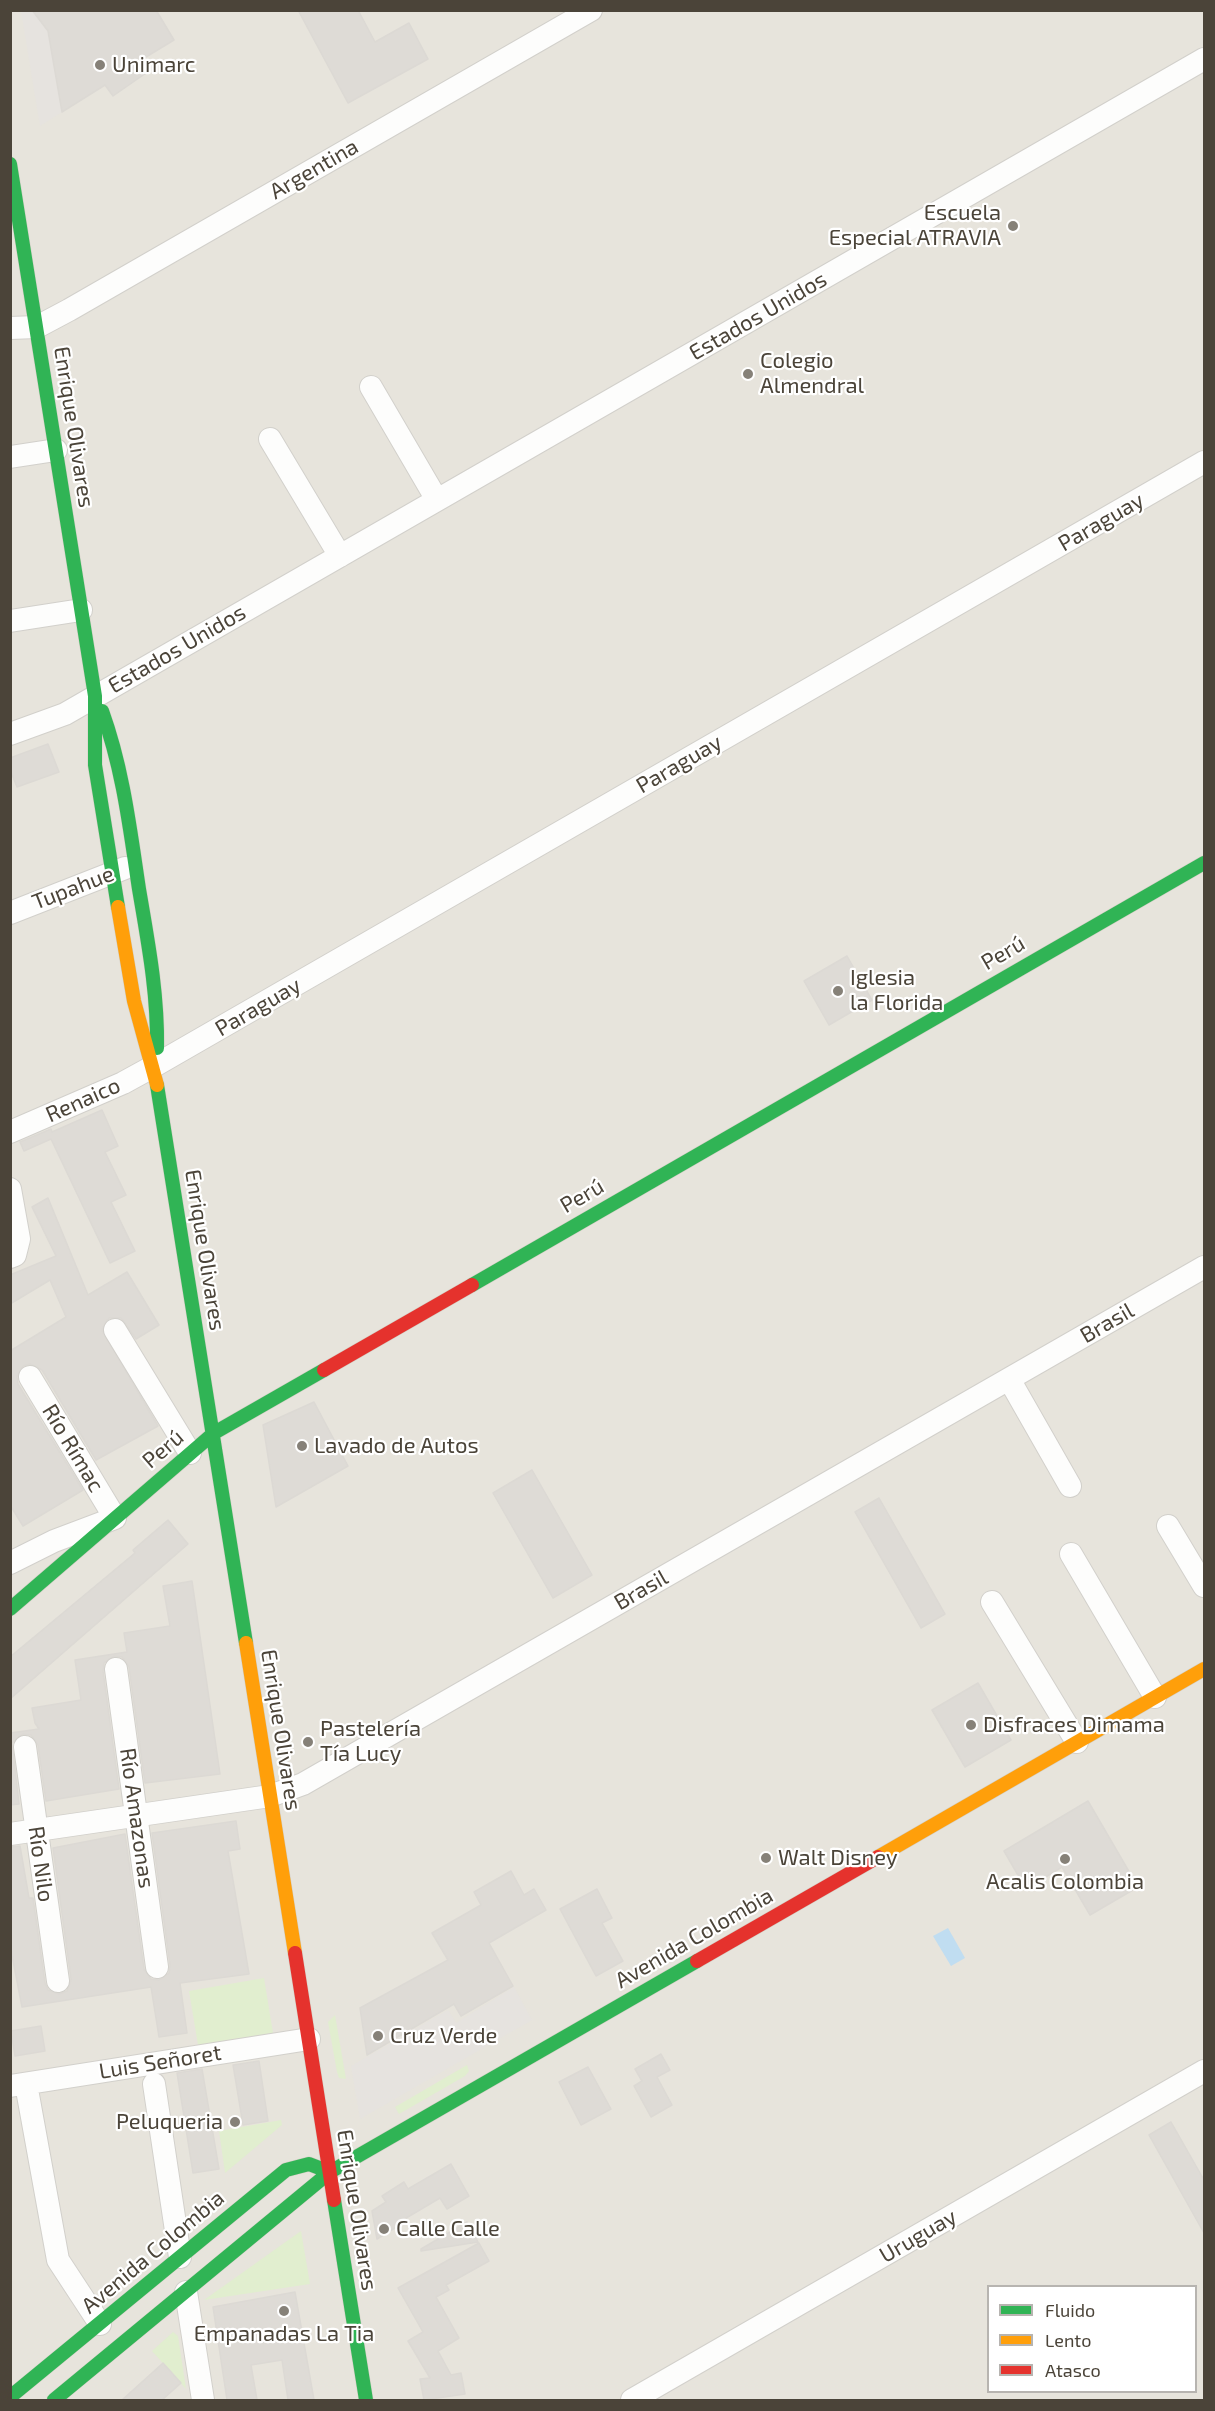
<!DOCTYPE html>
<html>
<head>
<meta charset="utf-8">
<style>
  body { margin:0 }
  #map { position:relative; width:1215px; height:2411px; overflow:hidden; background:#f4f2ee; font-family:"Exo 2",sans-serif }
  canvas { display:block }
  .frame { position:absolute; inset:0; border:12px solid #4b4439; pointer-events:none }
  .legend { position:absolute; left:987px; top:2285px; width:210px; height:108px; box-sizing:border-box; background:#fff; border:2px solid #b7b4b0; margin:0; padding:8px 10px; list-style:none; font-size:18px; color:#4b4439 }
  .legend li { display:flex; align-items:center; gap:12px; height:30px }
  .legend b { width:30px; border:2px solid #b7b4b0 }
</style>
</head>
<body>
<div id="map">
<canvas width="1215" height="2411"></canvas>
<div class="frame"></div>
<ul class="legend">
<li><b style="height:8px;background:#30b455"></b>Fluido</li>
<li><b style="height:8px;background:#ff9f0a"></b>Lento</li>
<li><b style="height:8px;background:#e5322d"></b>Atasco</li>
</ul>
</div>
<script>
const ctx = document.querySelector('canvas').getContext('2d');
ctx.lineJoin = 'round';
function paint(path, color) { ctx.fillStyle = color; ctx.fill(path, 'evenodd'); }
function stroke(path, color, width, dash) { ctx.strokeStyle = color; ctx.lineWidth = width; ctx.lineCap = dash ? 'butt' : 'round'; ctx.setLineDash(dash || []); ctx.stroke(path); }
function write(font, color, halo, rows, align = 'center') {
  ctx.font = font + ' "Exo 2",sans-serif'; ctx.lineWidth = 4.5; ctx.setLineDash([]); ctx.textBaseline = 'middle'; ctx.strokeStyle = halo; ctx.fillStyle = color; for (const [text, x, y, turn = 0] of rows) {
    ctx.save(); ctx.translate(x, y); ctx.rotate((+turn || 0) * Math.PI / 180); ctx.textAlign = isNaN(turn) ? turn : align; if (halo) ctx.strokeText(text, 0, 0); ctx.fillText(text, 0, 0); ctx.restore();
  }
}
paint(new Path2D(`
  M11,11H1204V2400H11ZM988,2286H1196V2392H988Z`), '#e7e4dc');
paint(new Path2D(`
  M264,1978L273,2033L198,2045L189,1991Z
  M335,2015L346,2079L339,2078L337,2072L328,2022Z
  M467,2065L469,2071L465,2076L399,2114L395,2107Z
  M281,2120L282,2125L225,2173L219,2131Z
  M301,2231L310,2284L204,2300Z
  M173,2332L178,2336L186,2389L152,2351Z`), '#e1eecf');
paint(new Path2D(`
  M21,11H36L47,23L62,112L40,126Z
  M514,1987L532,2020L360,2119L351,2066L448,2010L456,2023Z`), '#e6e3df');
paint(new Path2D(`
  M948,1928L965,1958L951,1966L933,1936Z`), '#c0ddf1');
const building = new Path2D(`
  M32,10H156L174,40L141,60L149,71L113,96L105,85L62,112L48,31Z
  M298,10H358L375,42L409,23L428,59L348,103Z
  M48,744L59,772L17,787L10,770V758Z
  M847,956L872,1000L829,1025L804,981Z
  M102,1110L118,1146L105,1152L126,1195L111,1202L135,1251L110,1263L51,1139L24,1151L20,1142L51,1129L52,1132Z
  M48,1198L88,1295L127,1272L159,1325L136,1339L121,1318H109L102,1330L158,1426L96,1460L42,1370L30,1364L23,1366L17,1377L18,1384L83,1490L23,1526L10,1505V1351L66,1317L50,1280L10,1304V1275L56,1256L32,1207Z
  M314,1402L348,1466L276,1507L263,1425Z
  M532,1470L592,1575L553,1598L493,1493Z
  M879,1498L945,1614L921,1628L855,1512Z
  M168,1520L188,1544L10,1699V1657L135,1553L133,1550Z
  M192,1581L220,1774L145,1783L129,1667L122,1657L114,1656L104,1663L103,1671L119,1789L46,1801L38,1745L31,1735L23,1734L12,1743L19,1804L10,1805V1733L39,1729L35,1723L32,1708L81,1700L75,1660L127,1652L124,1633L170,1626L163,1586Z
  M978,1683L1011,1740L965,1767L932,1710Z
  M1088,1801L1138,1887L1090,1915L1062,1867L1026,1889L1004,1851Z
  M236,1821L240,1849L228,1851L249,1974L180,1983L187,2033L159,2037L151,1987L22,2007L10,1945V1847L20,1846L29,1898H33L45,1983L48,1990L59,1994L67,1991L71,1979L53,1848L125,1834L144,1969L151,1979L159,1980L169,1973L170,1965L152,1833Z
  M511,1871L524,1895L534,1889L546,1910L489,1943L513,1986L461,2016L454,2004L367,2055L360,2008L448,1960L432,1933L481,1905L474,1892Z
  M597,1889L612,1918L602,1923L623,1961L596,1976L560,1909Z
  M41,2026L45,2051L15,2056L11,2031Z
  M661,2054L670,2070L657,2077L672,2105L651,2117L634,2086L642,2081L635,2069Z
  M259,2061L268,2121L243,2125L233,2065Z
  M588,2067L611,2109L581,2125L559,2082Z
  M202,2069L219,2169L193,2173L177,2073Z
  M1171,2122L1204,2180V2233L1149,2135Z
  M451,2164L469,2196L447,2209L440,2198L396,2224L398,2226L377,2239L372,2211L386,2202L382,2196L404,2182L408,2189Z
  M467,2222L478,2242L421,2251V2249Z
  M479,2243L489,2261L446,2285L449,2290L436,2297L459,2338L438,2351L451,2375L461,2373L465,2394L424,2400L420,2379L430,2378L408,2341L423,2332L398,2288Z
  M295,2292L314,2400H288L282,2360L251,2365L257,2400H227L213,2307Z
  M163,2363L181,2383L162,2400H122Z`);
paint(building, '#dedbd6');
stroke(building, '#dcd9d4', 1.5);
const street = new Path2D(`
  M10,328L37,327L69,310L591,10
  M371,387L437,500
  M270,439L340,556
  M10,457L56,450
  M10,621L81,610
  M10,734L65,714L1204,59
  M10,913L125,868
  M10,1132L123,1083L154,1066L1204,462
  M10,1189L19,1239L15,1255L10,1257
  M115,1330L190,1453
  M1009,1379L1070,1486
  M1168,1526L1204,1586
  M1071,1554L1155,1697
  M10,1563L54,1541L115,1518L30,1377
  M992,1602L1077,1742
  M116,1669L157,1967
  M25,1747L58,1981
  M10,1834L270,1796L303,1784L1204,1267
  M26,2084L58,2260L100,2324
  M154,2084L180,2257
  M10,2086L309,2039
  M186,2292L203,2400
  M632,2400L1204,2071`);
const fast = new Path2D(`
  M10,164L95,696V765L118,907
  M102,711C123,769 130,829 139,889C148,942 158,994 157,1048
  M157,1085L246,1643
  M472,1285L1204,863
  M10,1609L214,1433L324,1370
  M334,2200L366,2400
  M10,2397L286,2170L309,2164L330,2172
  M54,2400L330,2172L697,1961`);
const slow = new Path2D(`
  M118,907L134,1001L157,1085
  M246,1643L295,1953
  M878,1857L1204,1669`);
const jam = new Path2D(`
  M324,1370L472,1285
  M295,1953L334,2200
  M697,1961L878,1857`);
stroke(street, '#d2d0cb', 24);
stroke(fast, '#d3cfc5', 15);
stroke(slow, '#d3cfc5', 15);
stroke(jam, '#d3cfc5', 15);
stroke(street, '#fdfdfc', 22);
stroke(fast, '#30b455', 14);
stroke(slow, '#ff9f0a', 14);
stroke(jam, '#e5322d', 14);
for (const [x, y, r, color] of [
  [100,65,6,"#868178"],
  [1013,226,6,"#868178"],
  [748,374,6,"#868178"],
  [838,991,6,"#868178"],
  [302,1446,6,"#868178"],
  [971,1725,6,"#868178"],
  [308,1742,6,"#868178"],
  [766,1858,6,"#868178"],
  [1065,1859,6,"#868178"],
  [378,2036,6,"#868178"],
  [235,2122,6,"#868178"],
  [384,2229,6,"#868178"],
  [284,2311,6,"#868178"]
]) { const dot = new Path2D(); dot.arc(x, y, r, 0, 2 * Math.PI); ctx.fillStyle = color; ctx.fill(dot); stroke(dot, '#fff', 2); }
write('22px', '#4b4439', '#fff', [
  ["Unimarc",112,65],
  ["Escuela",1001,213,"right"],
  ["Especial ATRAVIA",1001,238,"right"],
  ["Colegio",760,361],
  ["Almendral",760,386],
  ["Iglesia",850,978],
  ["la Florida",850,1003],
  ["Lavado de Autos",314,1446],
  ["Disfraces Dimama",983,1725],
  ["Pastelería",320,1729],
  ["Tía Lucy",320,1754],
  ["Walt Disney",778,1858],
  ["Acalis Colombia",1065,1882,"center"],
  ["Cruz Verde",390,2036],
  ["Peluqueria",223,2122,"right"],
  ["Calle Calle",396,2229],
  ["Empanadas La Tia",284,2334,"center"]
], 'left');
write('22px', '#4b4439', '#fff', [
  ["Argentina",314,169,-30],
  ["Estados Unidos",758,316,-30],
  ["Enrique Olivares",74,427,81],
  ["Paraguay",1101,522,-30],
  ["Estados Unidos",177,649,-30],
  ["Paraguay",679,764,-30],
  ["Tupahue",73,888,-21],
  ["Perú",1003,953,-30],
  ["Paraguay",258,1007,-30],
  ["Renaico",83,1100,-24],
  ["Perú",582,1196,-30],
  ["Enrique Olivares",205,1250,81],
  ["Brasil",1107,1323,-30],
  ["Río Rímac",73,1448,59],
  ["Perú",163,1449,-41],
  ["Brasil",641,1590,-30],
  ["Enrique Olivares",281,1730,81],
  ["Río Amazonas",137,1818,82],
  ["Río Nilo",41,1864,82],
  ["Avenida Colombia",694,1938,-30],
  ["Luis Señoret",160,2062,-9],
  ["Enrique Olivares",357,2210,81],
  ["Uruguay",918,2236,-30],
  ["Avenida Colombia",153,2252,-40]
]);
</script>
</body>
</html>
